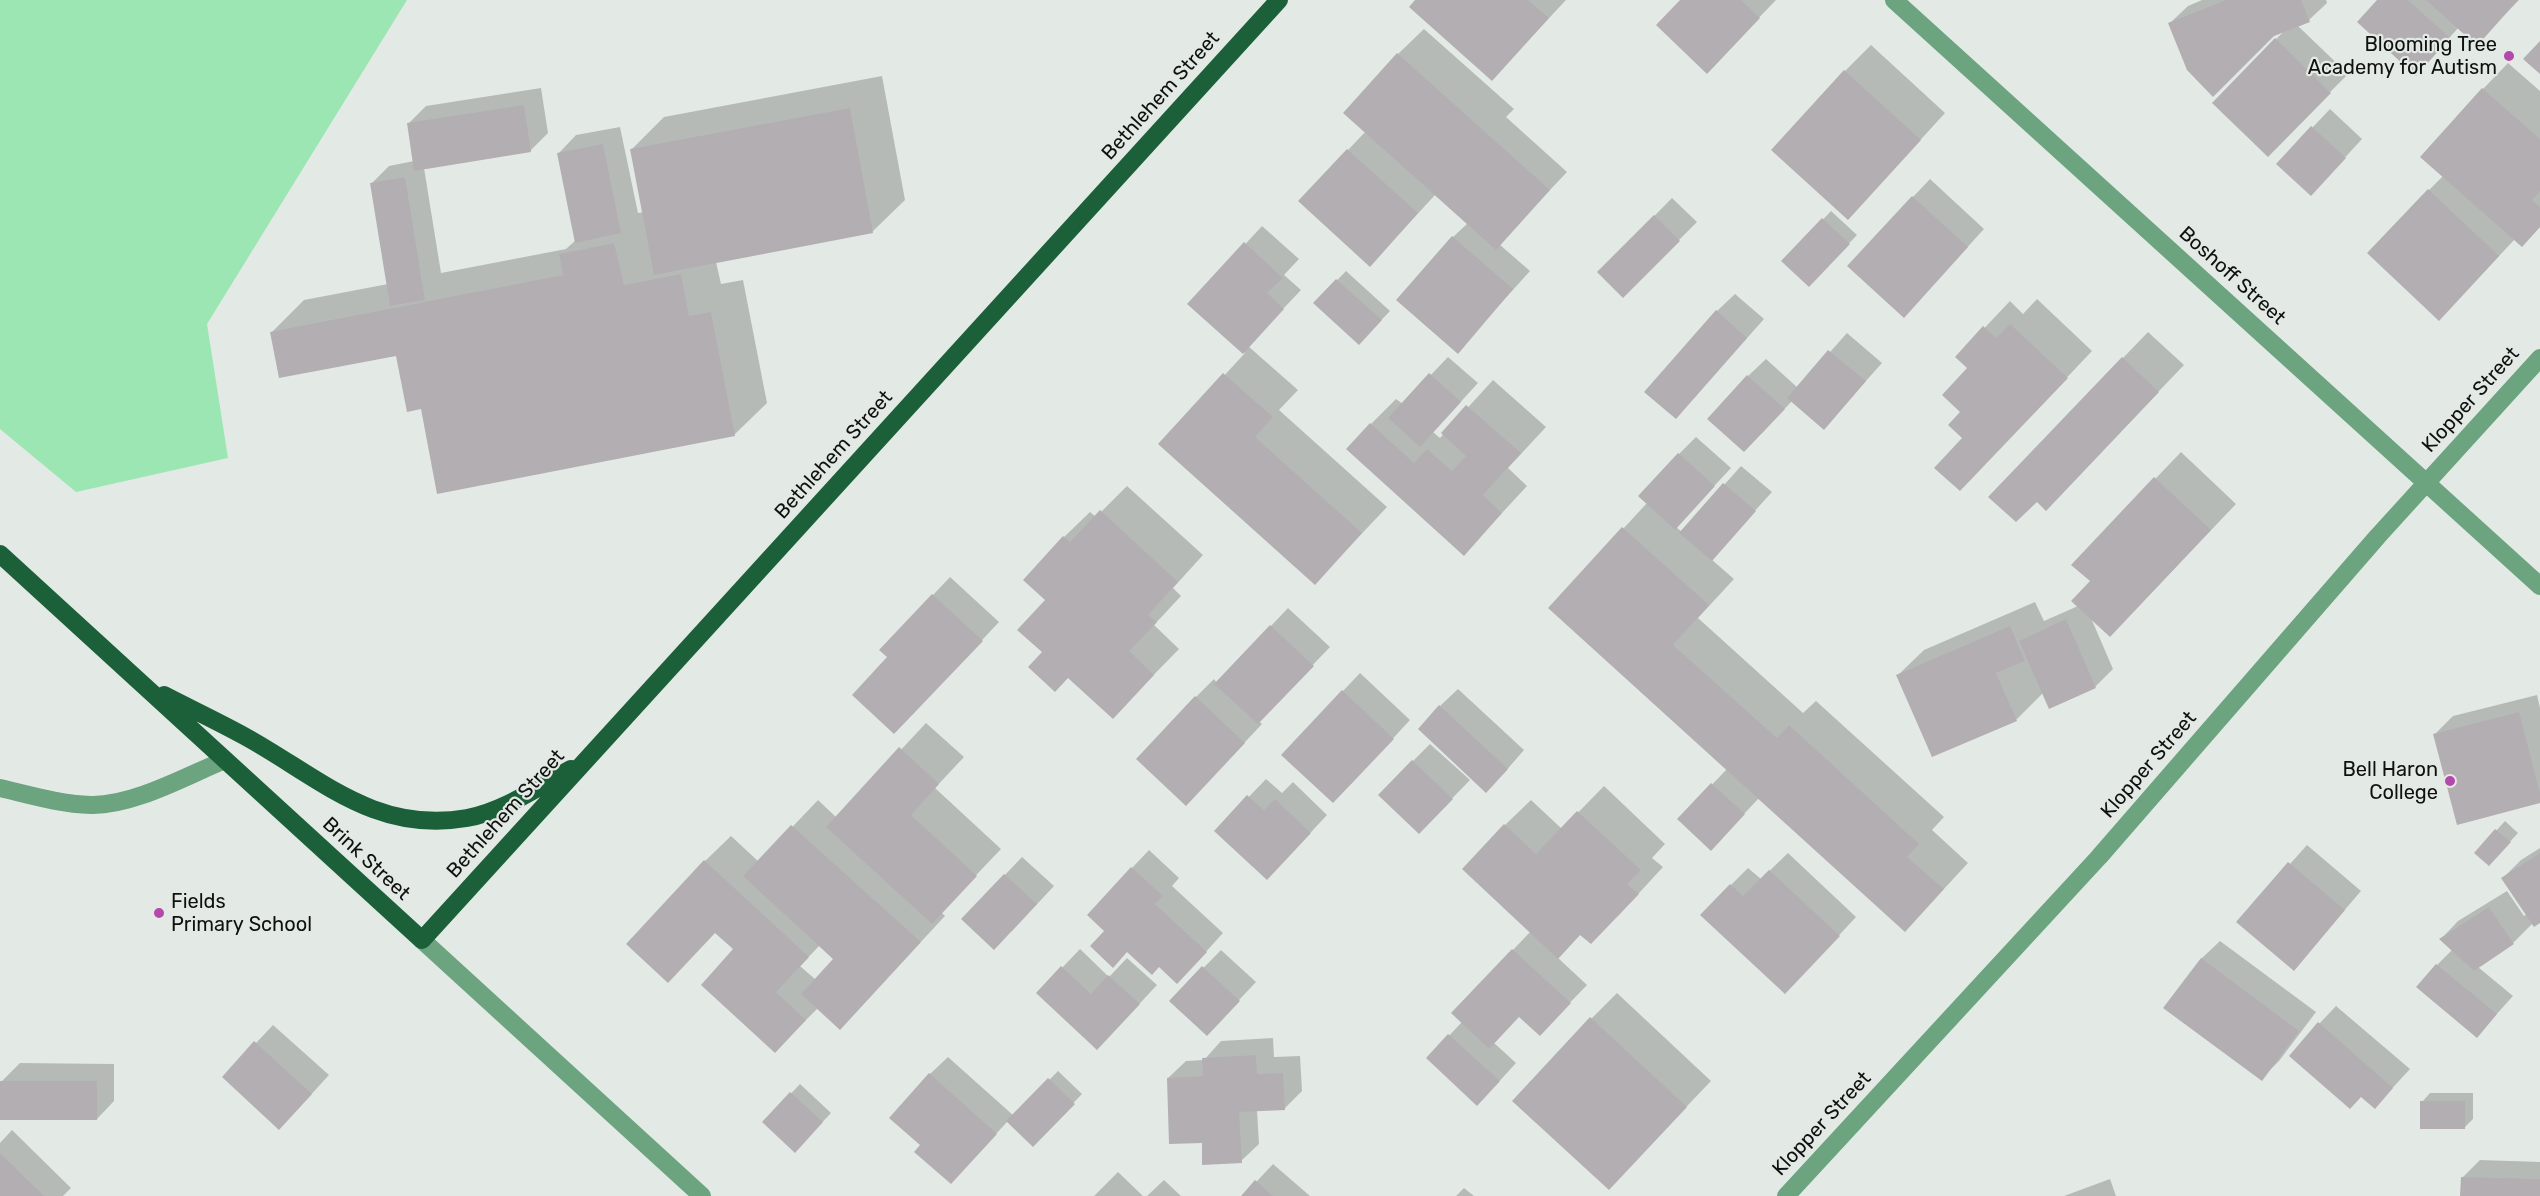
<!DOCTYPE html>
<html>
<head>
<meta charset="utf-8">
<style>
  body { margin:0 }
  canvas { display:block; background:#e3e9e4 }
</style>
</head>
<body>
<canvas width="2540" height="1196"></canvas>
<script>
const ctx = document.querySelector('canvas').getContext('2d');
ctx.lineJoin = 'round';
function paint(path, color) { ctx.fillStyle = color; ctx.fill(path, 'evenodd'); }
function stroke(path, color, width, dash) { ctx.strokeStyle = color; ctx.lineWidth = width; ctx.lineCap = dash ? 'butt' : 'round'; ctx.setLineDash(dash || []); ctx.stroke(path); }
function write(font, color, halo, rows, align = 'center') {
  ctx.font = font + ' Rubik,sans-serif'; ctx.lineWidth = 4.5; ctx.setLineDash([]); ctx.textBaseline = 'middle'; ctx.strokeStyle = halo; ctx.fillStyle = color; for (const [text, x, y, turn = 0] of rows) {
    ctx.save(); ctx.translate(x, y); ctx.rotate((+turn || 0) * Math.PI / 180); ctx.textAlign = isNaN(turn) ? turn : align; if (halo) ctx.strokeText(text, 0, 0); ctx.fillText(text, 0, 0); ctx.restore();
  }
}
paint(new Path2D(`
  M0,0H407L207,324L228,458L76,492L0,429Z`), '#9ce6b4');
paint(new Path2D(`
  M1417,0H1566L1492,79Z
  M1682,0H1776L1724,54Z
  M2202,0H2326L2327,3L2309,20L2297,25L2348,74L2268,155L2214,103L2286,29L2170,23L2188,6Z
  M2379,0H2519L2477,43L2459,27L2433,56Z
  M1424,29L1514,109L1506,117L1567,172L1499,244L1530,271L1457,352L1453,237L1468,223L1436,194L1387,247L1300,201L1366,131L1398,54Z
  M1871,45L1945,113L1873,192L1845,71Z
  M2508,63L2540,91V227L2522,245L2515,239L2457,301L2429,190L2443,176L2483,89Z
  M882,76L905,200L872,232L716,262L721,284L743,280L767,403L734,435L422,407L397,354L272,332L304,300L388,284L371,184L389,166L414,161L408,124L426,106L541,88L548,133L530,151L424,168L441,273L566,249L576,240L559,153L576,135L620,127L638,213L644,212L632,149L664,117Z
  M2330,109L2362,139L2328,176L2278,164Z
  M1930,179L1984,229L1921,298L1913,197Z
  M1672,198L1697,222L1623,296L1599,272Z
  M1831,211L1857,235L1809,285L1784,261Z
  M1262,226L1299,259L1284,275L1301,290L1248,346L1298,390L1279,410L1387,507L1315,583L1161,444L1245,353L1190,304Z
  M1346,271L1390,311L1368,334L1315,303Z
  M1735,294L1764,319L1693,399L1717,311Z
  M2037,299L2092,351L1985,464L1964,438L1962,412L1970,368L1957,357L2010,301L2023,314Z
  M2148,332L2184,365L2071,483L2123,358Z
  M1847,333L1882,363L1824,428L1792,401L1762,433L1748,376L1766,359L1798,388Z
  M1448,357L1478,383L1433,432L1440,438L1493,380L1546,427L1508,468L1527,486L1464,554L1371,424L1396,399L1403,404Z
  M1696,437L1731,468L1676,527L1682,532L1741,466L1772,492L1711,559L1734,579L1698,618L1803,713L1816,701L1944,817L1932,830L1968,863L1930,904L1759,798L1728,831L1679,819L1727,769L1550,608L1647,503L1679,454Z
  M2181,452L2236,504L2135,610L2091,618L2113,669L2096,686L2049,707L2043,693L2016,720L1898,675L1924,650L2035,602L2044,621L2078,606L2092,581L2074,564Z
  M1127,486L1203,555L1173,588L1181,596L1154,625L1179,649L1138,691L1044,652L1047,600L1064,537L1090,512L1096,517Z
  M950,577L999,622L912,715L889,657L933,595Z
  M1288,608L1330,647L1259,721L1262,724L1203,787L1138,759L1196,697L1214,679L1217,683Z
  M1360,673L1410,720L1351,784L1343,691Z
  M1458,689L1524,750L1504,773L1440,706Z
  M2537,695L2540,708V802L2435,734L2453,716Z
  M926,723L964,757L935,788L1001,849L941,912L945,916L865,1002L818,1008L775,1051L735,949L705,861L731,836L759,862L818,800L837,818ZM820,945L835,959L816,980L800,966Z
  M1430,744L1470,780L1437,814L1413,761Z
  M1266,779L1282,793L1293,782L1327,815L1285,860L1216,831Z
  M1604,786L1665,844L1652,858L1663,867L1617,917L1581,934L1557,957L1587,985L1557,1016L1519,1015L1493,1042L1516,1063L1495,1086L1428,1058L1462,1022L1513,950L1531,931L1505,825L1531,800L1562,829Z
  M2505,821L2518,833L2498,855L2476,853Z
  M2307,845L2361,891L2294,969L2238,922Z
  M2540,848V921L2533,923L2513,943L2478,967L2513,996L2477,1036L2437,965L2452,950L2441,939L2458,921L2507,891L2524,916L2527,914L2503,878L2521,860Z
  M1149,850L1179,878L1172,886L1223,933L1195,964L1159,965L1106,931L1132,868Z
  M1788,853L1856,917L1802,975L1731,885L1748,868L1761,879Z
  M1022,857L1054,886L1012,931L963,919Z
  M2220,941L2316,1012L2279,1061L2261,1079L2166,1008L2202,958Z
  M1080,949L1109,977L1127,958L1157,985L1115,1030L1038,993Z
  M1221,950L1256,982L1224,1016L1171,1001Z
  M1617,993L1711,1081L1609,1188L1591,1019Z
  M2336,1006L2410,1069L2375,1107L2319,1024Z
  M273,1025L329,1075L297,1110L224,1077Z
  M1273,1038L1274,1057L1300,1056L1302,1091L1284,1109L1257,1110L1259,1144L1241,1161L1203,1141L1168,1078L1186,1061L1204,1060L1221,1041Z
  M948,1057L1014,1116L1058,1071L1082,1094L1033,1145L1008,1121L968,1164L922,1145L930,1074Z
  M20,1063L114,1064V1101L97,1119L2,1081Z
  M800,1084L831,1113L803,1143L764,1122Z
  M2430,1093H2473V1119L2464,1128L2422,1102Z
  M12,1130L71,1188L63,1196H0V1143Z
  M2480,1160L2540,1162V1196H2462V1178Z
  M1273,1164L1310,1196H1243Z
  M1118,1172L1143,1196H1094Z
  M2110,1179L2116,1196H2064Z
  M1164,1180L1181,1196H1147Z
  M1464,1188L1474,1196H1456Z`), '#0003');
paint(new Path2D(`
  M1415,0H1528L1549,18L1492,81L1409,7Z
  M1680,0H1741L1760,18L1707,74L1656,25Z
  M2226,0H2301L2310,22L2274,36L2213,97L2187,70L2168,23Z
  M2377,0H2408L2450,38L2416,76L2357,22Z
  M2426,0H2518L2477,46Z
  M2275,38L2331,93L2268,157L2212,103Z
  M2540,41V74L2523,59Z
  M1397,53L1550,190L1496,250L1343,113Z
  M1844,70L1921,140L1848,220L1771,150Z
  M2482,88L2540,139V191L2532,200L2540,207V227L2522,247L2420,157Z
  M524,105L531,152L414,171L407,123Z
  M850,108L873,233L654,275L630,149Z
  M2311,126L2346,158L2311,196L2276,164Z
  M603,144L621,233L575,243L557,153Z
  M1347,149L1418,213L1370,267L1298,201Z
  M405,177L425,300L390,306L370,183Z
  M2428,189L2499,256L2439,321L2367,253Z
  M1912,196L1968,247L1904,318L1847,266Z
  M1654,215L1680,241L1623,298L1597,272Z
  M1822,218L1850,244L1809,287L1781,261Z
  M1452,236L1513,289L1458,354L1396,300Z
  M1244,242L1283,278L1267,293L1284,309L1243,354L1187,304Z
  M614,243L624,285L681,274L689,316L711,312L735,436L437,494L421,409L407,412L396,356L279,378L270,332L563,275L559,254Z
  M1336,279L1382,320L1359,345L1313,303Z
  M1716,310L1747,338L1676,419L1644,392Z
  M2010,324L2068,378L1960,491L1934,468L1962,438L1948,425L1960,412L1942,395L1967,368L1955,357L1983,326L1996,338Z
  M1828,350L1866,381L1824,430L1787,398Z
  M2122,357L2159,392L2046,511L2037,502L2016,522L1988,497Z
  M1223,373L1273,417L1255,437L1362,533L1315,585L1158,444Z
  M1429,373L1461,402L1420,447L1388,418Z
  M1747,375L1785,409L1744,452L1707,419Z
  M1466,405L1521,453L1483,495L1502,513L1464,556L1346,449L1370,423L1414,463L1427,449L1452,471L1466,456L1441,433Z
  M1678,453L1715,486L1675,530L1638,496Z
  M2154,477L2211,530L2110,637L2071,601L2090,581L2071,565Z
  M1723,483L1756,511L1712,561L1679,533Z
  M1100,510L1178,582L1148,615L1157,622L1129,651L1154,675L1113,719L1068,678L1055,692L1028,667L1042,652L1017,630L1045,600L1023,580L1063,536L1070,542Z
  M1622,527L1709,605L1673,645L1777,738L1789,725L1919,844L1907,857L1944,889L1905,932L1548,608Z
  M932,594L983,641L894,734L852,695L887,657L879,650Z
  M2066,619L2096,688L2049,709L2019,641Z
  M1270,625L1314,666L1258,724L1214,684Z
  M2010,626L2025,661L1996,673L2017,721L1932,757L1896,675Z
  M1342,690L1394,739L1333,803L1281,755Z
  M1195,696L1245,743L1186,806L1136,759Z
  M1439,705L1508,769L1486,793L1418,729Z
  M2519,712L2540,793V803L2457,825L2433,734Z
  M899,747L939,784L911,815L977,876L932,924L826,827Z
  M1412,760L1453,799L1419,834L1378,795Z
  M1711,783L1745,814L1711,851L1677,819Z
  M1247,795L1264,810L1275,799L1311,833L1267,880L1214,831Z
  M1577,811L1641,870L1627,884L1639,894L1591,944L1580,935L1558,959L1462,869L1504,824L1536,854Z
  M791,825L921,942L840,1030L801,994L833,959L743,876Z
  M2495,829L2511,842L2489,866L2474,853Z
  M2540,853V923L2534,927L2501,878Z
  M704,860L809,957L776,992L806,1020L775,1053L701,985L733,949L715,933L668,983L626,944Z
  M2288,862L2345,910L2294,971L2236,922Z
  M1131,867L1163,896L1155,904L1207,952L1177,984L1159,967L1152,975L1127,952L1113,968L1090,946L1104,931L1087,915Z
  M1769,870L1840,936L1785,994L1700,915L1730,884L1743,896Z
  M1004,874L1037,904L994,950L961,919Z
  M2489,907L2514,944L2474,971L2439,939Z
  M1512,949L1571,1003L1540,1036L1519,1017L1489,1049L1451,1013Z
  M2201,958L2299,1031L2262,1081L2163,1008Z
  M2436,964L2497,1014L2477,1038L2416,987Z
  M1061,966L1091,994L1108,975L1140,1004L1097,1050L1036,993Z
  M1202,966L1240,1001L1207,1036L1169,1001Z
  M1590,1017L1687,1107L1609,1190L1512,1101Z
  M2318,1022L2393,1088L2375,1109L2361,1097L2350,1109L2289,1056Z
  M1448,1034L1500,1081L1477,1106L1426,1058Z
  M254,1041L312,1094L279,1130L222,1077Z
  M1256,1055L1257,1074L1283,1073L1285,1110L1239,1112L1242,1163L1202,1165V1143L1169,1144L1167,1078L1203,1076L1202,1058Z
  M929,1073L997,1134L951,1184L914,1152L920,1145L889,1118Z
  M1048,1078L1075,1104L1033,1147L1006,1121Z
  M0,1081H97V1120H0Z
  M790,1092L823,1122L795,1153L762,1122Z
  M2420,1101H2465V1129H2420Z
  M0,1153L44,1196H0Z
  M2461,1177L2540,1179V1196H2460Z
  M1255,1180L1273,1196H1241Z`), '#b3aeb2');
stroke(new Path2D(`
  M1894,0L2540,586
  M0,788C30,795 60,804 91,805C133,806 186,776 225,760
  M422,940L702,1196
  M1786,1196L2099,857L2378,536L2540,358`), '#6ba47e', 18);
stroke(new Path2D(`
  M0,554L422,940L1279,0
  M164,695C191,709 219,722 246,737C320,778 375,834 467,818C504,811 538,787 571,769`), '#1c6039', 18);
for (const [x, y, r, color] of [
  [2509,56,6,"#b349aa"],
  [2450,781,6,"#b349aa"],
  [159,913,6,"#b349aa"]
]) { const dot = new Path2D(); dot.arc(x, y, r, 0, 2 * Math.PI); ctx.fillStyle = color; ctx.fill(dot); stroke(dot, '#e3e9e4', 2); }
write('20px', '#0f1110', '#e3e9e4', [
  ["Blooming Tree",2497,45],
  ["Academy for Autism",2497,68],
  ["Bell Haron",2438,770],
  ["College",2438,793],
  ["Fields",171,902,"left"],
  ["Primary School",171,925,"left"]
], 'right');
write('20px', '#0f1110', '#e3e9e4', [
  ["Bethlehem Street",1161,96,-48],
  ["Boshoff Street",2232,276,42],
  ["Klopper Street",2471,400,-48],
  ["Bethlehem Street",834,455,-48],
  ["Klopper Street",2149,765,-49],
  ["Bethlehem Street",506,814,-48],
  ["Brink Street",366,859,43],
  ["Klopper Street",1822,1124,-47]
]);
</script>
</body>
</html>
